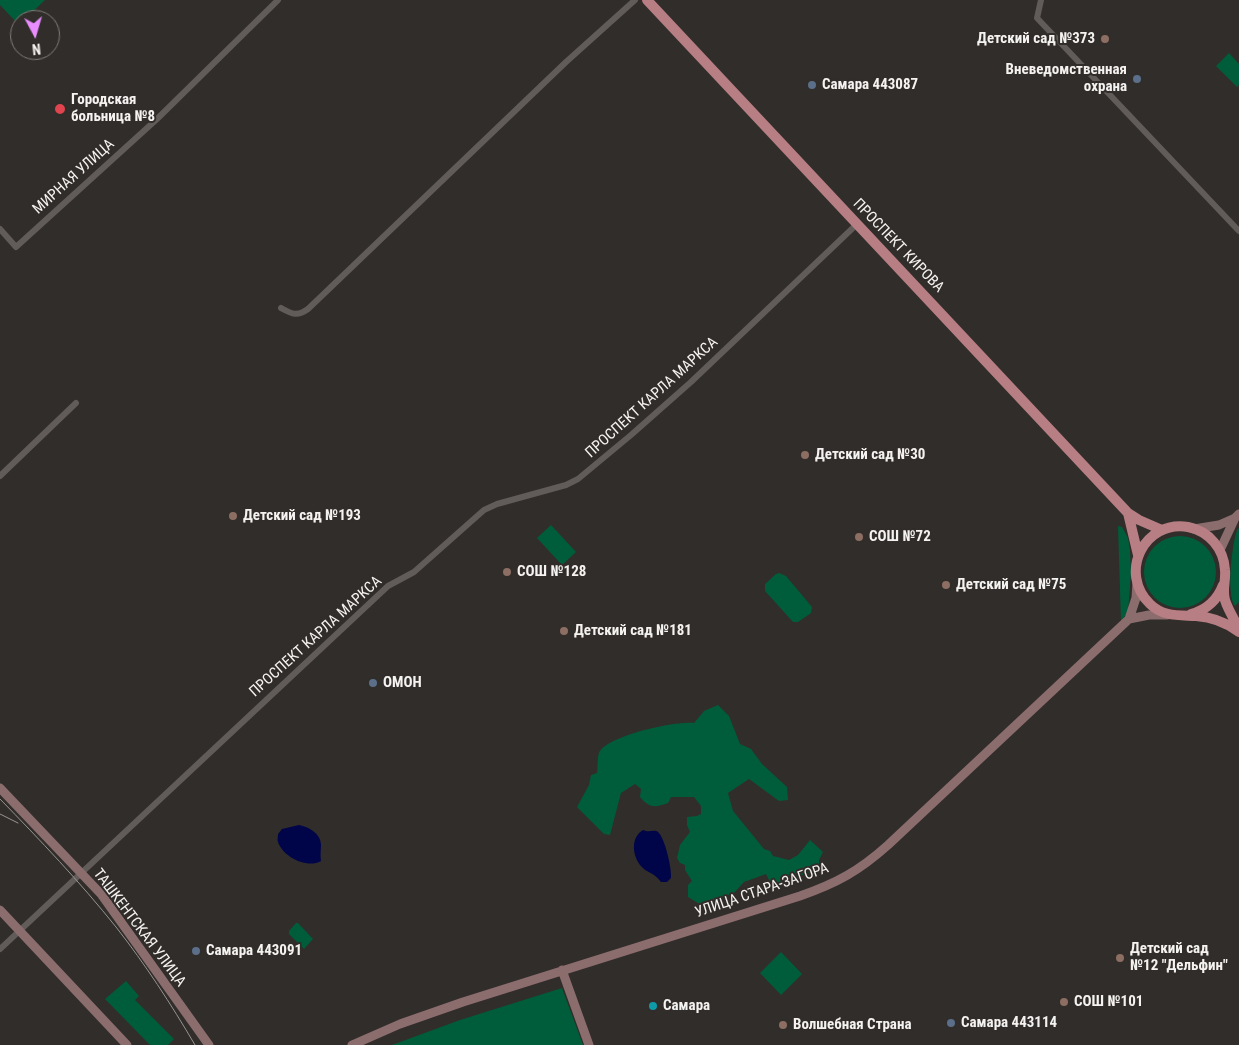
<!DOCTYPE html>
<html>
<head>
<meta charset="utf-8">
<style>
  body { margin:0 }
  #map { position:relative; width:1239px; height:1045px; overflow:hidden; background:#312d2a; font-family:"Roboto Condensed",sans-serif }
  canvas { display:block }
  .north { position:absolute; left:10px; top:10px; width:50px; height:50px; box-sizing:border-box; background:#312d2a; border:1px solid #7f7c7a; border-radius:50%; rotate:174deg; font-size:14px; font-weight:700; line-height:20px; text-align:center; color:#f5f3f1 }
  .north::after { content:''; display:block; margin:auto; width:18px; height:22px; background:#e98dfe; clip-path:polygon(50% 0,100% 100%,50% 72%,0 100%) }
</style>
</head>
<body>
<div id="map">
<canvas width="1239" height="1045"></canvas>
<div class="north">N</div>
</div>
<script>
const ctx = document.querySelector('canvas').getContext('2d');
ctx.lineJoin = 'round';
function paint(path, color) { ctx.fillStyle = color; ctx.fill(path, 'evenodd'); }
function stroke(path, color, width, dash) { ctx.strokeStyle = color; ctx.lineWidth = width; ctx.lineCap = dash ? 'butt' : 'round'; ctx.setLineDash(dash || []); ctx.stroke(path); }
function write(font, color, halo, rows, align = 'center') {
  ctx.font = font + ' "Roboto Condensed",sans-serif'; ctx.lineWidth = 4; ctx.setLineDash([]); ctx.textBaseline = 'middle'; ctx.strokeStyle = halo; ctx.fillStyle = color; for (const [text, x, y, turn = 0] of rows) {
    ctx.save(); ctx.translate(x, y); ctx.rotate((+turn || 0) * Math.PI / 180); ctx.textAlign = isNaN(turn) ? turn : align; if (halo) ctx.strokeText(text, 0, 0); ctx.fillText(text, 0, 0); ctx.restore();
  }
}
paint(new Path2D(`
  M0,0H45L24,20H20L19,25L0,5Z
  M1229,53L1239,64V85L1237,87L1216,66Z
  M551,525L576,552L562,565L537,538Z
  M1118,526L1122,527L1128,538L1130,550L1131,573L1128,612L1121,621Z
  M1238,528L1239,529V602L1235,606C1226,596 1232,540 1238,528Z
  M1144 572a36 36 0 1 1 72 0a36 36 0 1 1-72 0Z
  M779,573L786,576L812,607L811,613L798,622H793L765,591V584L776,574Z
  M718,705L729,716L740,744L751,749L762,764L787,787L788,800L779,801L749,779L728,793L733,811L764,849L770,851L773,856L789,860L798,855L810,840L823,852L819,860V869L772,886L766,874L744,882L734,893L717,899L716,904L706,908L688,897V885L692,881L685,870V865L680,863L677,858L680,845L690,832L687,825V817L697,816L701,814V806L694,797H671L668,803C655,808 649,808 640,797L641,789L635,784L621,793L610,835L604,834L577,807L589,785L591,775L597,773C598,767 597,758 599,753C605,736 677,720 694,723L704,711Z
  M296,923H298L313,939L304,949L289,934V931Z
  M781,952L802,974L781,995L760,973Z
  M126,981L139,996L135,1000L174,1039L168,1045H150L105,999Z
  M562,988L583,1045H392L460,1020Z`), '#005d3c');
paint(new Path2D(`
  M299,825C309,827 320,833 321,844C321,850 320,855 321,861C307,869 283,857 278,842C277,840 278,837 278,834L282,829Z
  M643,830C649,833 654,829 658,832C665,838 672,869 671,878L667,882H661C654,872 646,873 640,865C632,854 631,837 643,830Z`), '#000549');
stroke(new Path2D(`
  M1041,0L1037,18L1239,231
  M0,229L16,247L157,119L278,0
  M281,308C292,314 297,317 308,309L566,62L635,0
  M0,476L76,403
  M0,949L388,586L414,572L484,510L497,504L566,485L578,479L631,435L691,382L856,225`), '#615c59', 6);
stroke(new Path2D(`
  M1194,529L1219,525L1235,518
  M1220,550L1235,518L1239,514
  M1129,619L1149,615H1167
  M0,788L101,894L209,1045
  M0,910L127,1045
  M562,970L589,1045
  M352,1045L400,1024L463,1002L800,896C837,883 859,871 888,845L1129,619L1136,598L1137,583`), '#8c6d6e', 9);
stroke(new Path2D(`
  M647,0L1128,513L1139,520L1162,530
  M1128,513L1138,555
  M1191,614C1206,610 1217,601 1223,585
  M1239,628C1234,619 1228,610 1225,600C1222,590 1226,581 1225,570C1224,549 1209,531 1188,527C1144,520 1118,573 1150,604C1163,617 1179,615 1196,616C1212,617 1227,623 1239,632`), '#b77e83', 10);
stroke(new Path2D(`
  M0,799C40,840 80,882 116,927C145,964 171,1004 195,1045
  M0,814L18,823`), '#979492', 1);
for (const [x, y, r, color] of [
  [1105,39,5,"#8d6e63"],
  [1137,79,5,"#5c6f8a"],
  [812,85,5,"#5c6f8a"],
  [60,109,6,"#e0444e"],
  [805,455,5,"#8d6e63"],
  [233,516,5,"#8d6e63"],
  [859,537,5,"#8d6e63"],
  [507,572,5,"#8d6e63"],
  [946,585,5,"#8d6e63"],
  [564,631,5,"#8d6e63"],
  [373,683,5,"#5c6f8a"],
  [196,951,5,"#5c6f8a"],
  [1120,958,5,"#8d6e63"],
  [1064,1002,5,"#8d6e63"],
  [653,1006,5,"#0f9aa8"],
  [951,1023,5,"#5c6f8a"],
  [783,1025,5,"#8d6e63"]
]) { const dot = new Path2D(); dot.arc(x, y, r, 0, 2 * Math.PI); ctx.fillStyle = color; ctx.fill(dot); stroke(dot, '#312d2a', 2); }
write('bold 15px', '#f5f3f1', '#312d2a', [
  ["Детский сад №373",1095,39,"right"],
  ["Вневедомственная",1127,70,"right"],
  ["охрана",1127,87,"right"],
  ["Самара 443087",822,85],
  ["Городская",71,100],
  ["больница №8",71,117],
  ["Детский сад №30",815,455],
  ["Детский сад №193",243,516],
  ["СОШ №72",869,537],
  ["СОШ №128",517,572],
  ["Детский сад №75",956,585],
  ["Детский сад №181",574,631],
  ["ОМОН",383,683],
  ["Детский сад",1130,949],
  ["№12 \"Дельфин\"",1130,966],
  ["Самара 443091",206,951],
  ["СОШ №101",1074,1002],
  ["Самара",663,1006],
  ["Самара 443114",961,1023],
  ["Волшебная Страна",793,1025]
], 'left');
write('15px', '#f5f3f1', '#312d2a', [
  ["МИРНАЯ УЛИЦА",74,177,-42],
  ["ПРОСПЕКТ КИРОВА",898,246,46],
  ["ПРОСПЕКТ КАРЛА МАРКСА",652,398,-42],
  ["ПРОСПЕКТ КАРЛА МАРКСА",316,637,-42],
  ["УЛИЦА СТАРА-ЗАГОРА",762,891,-19],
  ["ТАШКЕНТСКАЯ УЛИЦА",139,928,53]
]);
</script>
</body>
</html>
